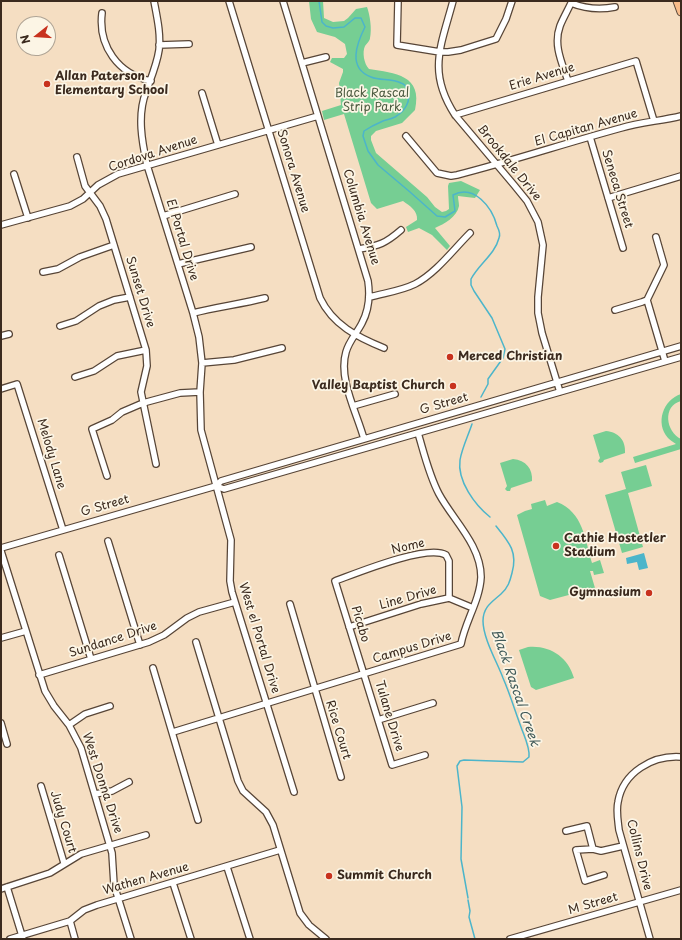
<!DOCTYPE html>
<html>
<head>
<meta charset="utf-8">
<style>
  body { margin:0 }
  #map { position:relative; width:682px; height:940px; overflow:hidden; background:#f5dec2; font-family:"Playpen Sans",sans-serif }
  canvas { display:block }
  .frame { position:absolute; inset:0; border:2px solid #3b2a1e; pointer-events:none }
  .north { position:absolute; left:16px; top:16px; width:40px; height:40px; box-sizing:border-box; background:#fcf5e5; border:1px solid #afa495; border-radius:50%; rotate:253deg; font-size:11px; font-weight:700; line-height:16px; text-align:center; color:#3b2a1e }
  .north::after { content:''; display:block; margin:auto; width:14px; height:18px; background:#c8321e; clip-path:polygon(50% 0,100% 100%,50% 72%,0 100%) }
</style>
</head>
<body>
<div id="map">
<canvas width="682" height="940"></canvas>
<div class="frame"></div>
<div class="north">N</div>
</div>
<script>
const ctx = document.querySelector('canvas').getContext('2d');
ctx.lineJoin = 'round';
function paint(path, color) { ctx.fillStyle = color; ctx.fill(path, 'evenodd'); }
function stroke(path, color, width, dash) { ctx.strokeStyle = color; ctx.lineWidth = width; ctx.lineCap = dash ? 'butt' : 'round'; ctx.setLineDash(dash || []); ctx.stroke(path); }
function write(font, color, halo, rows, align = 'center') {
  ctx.font = font + ' "Playpen Sans",sans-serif'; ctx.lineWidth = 3.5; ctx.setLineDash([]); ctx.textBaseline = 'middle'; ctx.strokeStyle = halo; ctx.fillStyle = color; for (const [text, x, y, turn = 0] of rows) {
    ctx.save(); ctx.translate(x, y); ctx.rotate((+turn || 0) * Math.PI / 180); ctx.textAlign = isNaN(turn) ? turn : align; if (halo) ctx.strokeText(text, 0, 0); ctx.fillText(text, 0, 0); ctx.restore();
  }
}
paint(new Path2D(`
  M309,1H323L324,18L333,22L344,21L348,18L356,9L367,7C370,15 372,29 370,38C370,41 367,43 365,46C362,52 364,64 369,69C395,73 423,75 415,110L402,123L376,131L371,136V140L376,153L427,197L435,207L442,212L446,211L449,209L448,186L449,183L461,181L480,190L475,198L458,196C458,199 459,203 459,206C457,217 444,224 435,228L450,246L447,250L432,235L419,228L408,232L406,227L417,220C418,211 410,206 403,201L377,209L371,203L344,114L324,120L322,111L341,105L339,83L343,72V69L330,62L332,58H344L347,54L345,44L335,37L317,32L311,19Z
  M681,394V401C662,406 666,432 681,439V449L635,463L633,457L676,444C673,442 670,440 668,438C655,423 663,400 681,394Z
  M606,431C618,432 626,440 625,453L604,460L603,462L600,463L598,461L600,458L593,435Z
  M513,459C526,460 533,469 532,481L511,488L510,491H507L505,489L507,486L500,463Z
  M646,465L652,486L628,493L643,547L622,553L605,495L626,489L621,472Z
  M545,500L547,506L557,502C583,512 585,539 592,563L600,560L604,573L594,575L593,571H590L595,588L550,600L540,596L517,515L525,511L532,509L531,504Z
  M528,647C550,645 568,657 574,678L536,690L531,687L519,650Z`), '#76ce93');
paint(new Path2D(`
  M644,553L648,568L639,570L637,562L627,564L626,558Z`), '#4cb5ca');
stroke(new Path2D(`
  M319,1L322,22L326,26L333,28L344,27L355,18H361L365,27C357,43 347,68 371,77C380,81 391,78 401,83C404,84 406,86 407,89C412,101 405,111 395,117C391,119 386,120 383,121C376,124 370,127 364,131L363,136L368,151L378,165L410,192L437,216L445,217L455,211L453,195C474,184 492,207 497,226C499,230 501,234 499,238C495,254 479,264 471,279V285L474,291L492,318L505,349L503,358L488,379V384L481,397
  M472,424C468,436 462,448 460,460C457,481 475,505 490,517
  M468,898L461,859L462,807L457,766L460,761L464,760L523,762L529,757C530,747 524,736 521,727C515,711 510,694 503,678C497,662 483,638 483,621C483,607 492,602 501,594C508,588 510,581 512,573C518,552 509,542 496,526
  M468,900L470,911L469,917L475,939`), '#4cb5ca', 1.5);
const minor = new Path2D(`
  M154,1C157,17 161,34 159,50C157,64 151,78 146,92C137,115 142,142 147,165L193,313L199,337L202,363L200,392L201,430L231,540L230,581L232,592L294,792
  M229,1L320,298C333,325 357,337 384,348
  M283,1L368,281C370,295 369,310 362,323C357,333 349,341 346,352C338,379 357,413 364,439
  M398,1L397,45L440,52H448L461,50L496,39L506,19L512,1
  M453,1C441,46 427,72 455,115L514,185L527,201L538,222L543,245L538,297V313L542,333L560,392
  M571,3C586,9 599,10 615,7
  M102,13C98,46 118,74 151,81
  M159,45L189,44
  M302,63L326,57
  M568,81C562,63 553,45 560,26C563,18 568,10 572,1
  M202,93L218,145
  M455,115L636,61L654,121
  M406,136L437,173L451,176L457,175C512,161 566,143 621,128C641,122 661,121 681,116
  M590,137L623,248
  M77,157L85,186L100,206L106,219L146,350L147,366L141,392L156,464
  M14,174L28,218
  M608,198L681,176
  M163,216L235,194
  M1,225L70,206L83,199L98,185L118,174L318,116
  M359,249C379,246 386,243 401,230
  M178,264L251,247
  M43,272L58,269L80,257L114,245
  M370,297C384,293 401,291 415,284C436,273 453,250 470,233
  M647,300L665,361
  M615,310L642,302L647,300L664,265L656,237
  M193,313C217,307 241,304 265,298
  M60,326L76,321L99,306L114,300L130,297
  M1,336L9,334
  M202,363L234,360L282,348
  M75,377L94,371L117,356L146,350
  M1,389L17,384L63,530
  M353,406L395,394
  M107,476L92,429L112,420L122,412L143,403L180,393L200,392
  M216,486L224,489L681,357
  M108,541L140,645
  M1,548L216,486L221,481L681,346
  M1,551L45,691L54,706L69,725L81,748L112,853L114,885L131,939
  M59,555L91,659
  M290,604L341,777
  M349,627L421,604L449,598L473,608
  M1,638L26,631
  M196,642L238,781L243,791L266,812L273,825L300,913L309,925L326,939
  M153,668L198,820
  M39,675L149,642L164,635L187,618L199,612L235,602
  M378,720L433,703
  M1,723L7,744
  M69,725L85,714L110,706
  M173,732L461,644C465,622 480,600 481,577C481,545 453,520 439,494C429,475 424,453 418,433
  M425,755L392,765L335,581C357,573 427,544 446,555L449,561V598
  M41,786L64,863
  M95,794L112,791L129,782
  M566,831L587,826L593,849
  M227,867L250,939
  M604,875L585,881L576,850L593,849L601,851L623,846
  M173,883L191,939
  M7,887L23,939
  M1,889L50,873L81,854L146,835
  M70,921L75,939
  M10,939L70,921L84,910L97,905L280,850
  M510,939L681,890
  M650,939L619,830C618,821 616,811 618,802C623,772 653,755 681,757`);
const major = new Path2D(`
  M677,1L681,12`);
stroke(minor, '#574537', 8);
stroke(major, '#574537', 9);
stroke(minor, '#fff', 5.5);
stroke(major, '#f9bc8a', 7);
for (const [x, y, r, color] of [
  [47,84,4,"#c8321e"],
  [450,357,4,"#c8321e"],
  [453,386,4,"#c8321e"],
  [556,546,4,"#c8321e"],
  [649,593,4,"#c8321e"],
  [329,876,4,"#c8321e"]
]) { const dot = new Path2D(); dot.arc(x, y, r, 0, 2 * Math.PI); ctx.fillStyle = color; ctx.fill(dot); stroke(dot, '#fcf5e5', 1.5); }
write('bold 12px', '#3b2a1e', '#fcf5e5', [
  ["Allan Paterson",55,77],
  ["Elementary School",55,91],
  ["Merced Christian",458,357],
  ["Valley Baptist Church",445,386,"right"],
  ["Cathie Hostetler",564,539],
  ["Stadium",564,553],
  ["Gymnasium",641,593,"right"],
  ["Summit Church",337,876]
], 'left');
write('12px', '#3b2a1e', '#fcf5e5', [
  ["Erie Avenue",542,77,-17],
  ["El Capitan Avenue",586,128,-16],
  ["Cordova Avenue",153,154,-18],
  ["Brookdale Drive",509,163,51],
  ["Sonora Avenue",293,171,73],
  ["Seneca Street",617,189,73],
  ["Columbia Avenue",361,217,73],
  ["El Portal Drive",182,240,73],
  ["Sunset Drive",140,292,73],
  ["G Street",444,404,-16],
  ["Melody Lane",51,454,73],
  ["G Street",105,506,-16],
  ["Nome",408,547,-13],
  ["Line Drive",408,598,-16],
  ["Picabo",360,624,73],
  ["West el Portal Drive",259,638,73],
  ["Sundance Drive",113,640,-18],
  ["Campus Drive",412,648,-17],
  ["Tulane Drive",389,716,73],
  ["Rice Court",338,730,73],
  ["West Donna Drive",102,783,72],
  ["Judy Court",63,822,73],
  ["Collins Drive",639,855,76],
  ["Wathen Avenue",146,879,-16],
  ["M Street",593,904,-16]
]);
write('12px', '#4d5b41', '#fcf5e5', [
  ["Black Rascal",372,94],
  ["Strip Park",372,108]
]);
write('italic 13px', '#415b5a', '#fcf5e5', [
  ["Black Rascal Creek",515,688,71]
]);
</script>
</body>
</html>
